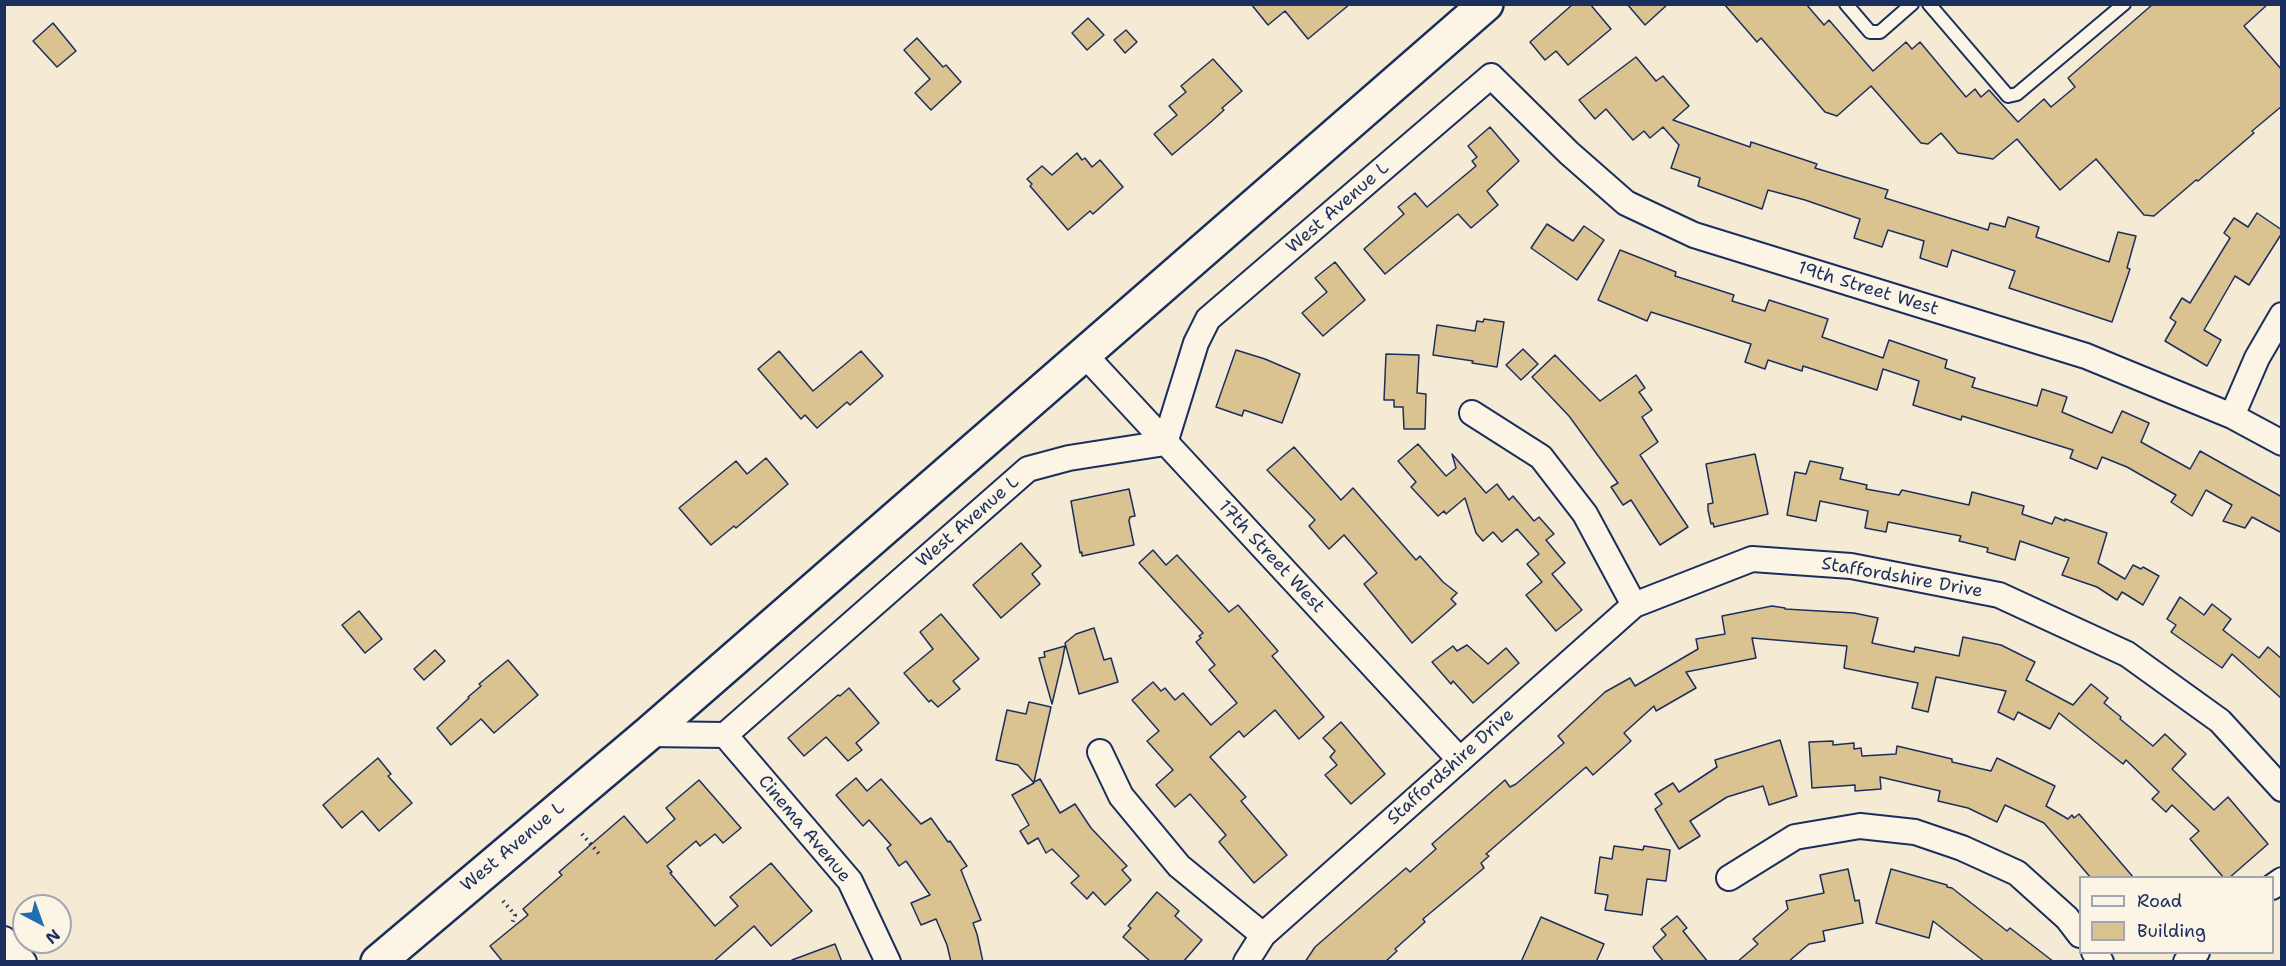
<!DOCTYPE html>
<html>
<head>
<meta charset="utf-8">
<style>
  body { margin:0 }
  #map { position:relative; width:2286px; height:966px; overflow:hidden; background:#f5ebd4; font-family:"Shantell Sans",sans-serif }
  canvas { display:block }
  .frame { position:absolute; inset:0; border:6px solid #1b2f5e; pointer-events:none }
  .legend { position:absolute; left:2079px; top:876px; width:195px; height:78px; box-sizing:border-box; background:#fcf5e5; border:2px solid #a2a6af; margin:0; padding:8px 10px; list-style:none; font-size:18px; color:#1b2f5e }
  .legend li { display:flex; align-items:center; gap:12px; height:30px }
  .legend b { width:30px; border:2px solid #a2a6af }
  .north { position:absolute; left:12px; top:894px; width:60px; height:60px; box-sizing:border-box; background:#fcf5e5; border:2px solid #a2a6af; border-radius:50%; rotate:139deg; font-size:16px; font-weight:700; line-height:24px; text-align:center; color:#1b2f5e }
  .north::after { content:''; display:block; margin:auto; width:21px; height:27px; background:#1f6fb2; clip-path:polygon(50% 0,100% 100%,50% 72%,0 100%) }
</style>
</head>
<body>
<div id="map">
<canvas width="2286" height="966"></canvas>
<div class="frame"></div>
<ul class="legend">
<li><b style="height:8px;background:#fcf5e5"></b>Road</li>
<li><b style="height:16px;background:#dbc291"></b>Building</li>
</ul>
<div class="north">N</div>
</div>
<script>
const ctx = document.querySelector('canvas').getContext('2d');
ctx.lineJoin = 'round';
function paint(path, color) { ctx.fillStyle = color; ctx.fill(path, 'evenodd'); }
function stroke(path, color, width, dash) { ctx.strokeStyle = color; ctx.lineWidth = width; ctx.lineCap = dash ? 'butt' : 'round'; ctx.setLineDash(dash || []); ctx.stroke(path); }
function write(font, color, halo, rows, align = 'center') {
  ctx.font = font + ' "Shantell Sans",sans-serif'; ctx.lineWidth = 5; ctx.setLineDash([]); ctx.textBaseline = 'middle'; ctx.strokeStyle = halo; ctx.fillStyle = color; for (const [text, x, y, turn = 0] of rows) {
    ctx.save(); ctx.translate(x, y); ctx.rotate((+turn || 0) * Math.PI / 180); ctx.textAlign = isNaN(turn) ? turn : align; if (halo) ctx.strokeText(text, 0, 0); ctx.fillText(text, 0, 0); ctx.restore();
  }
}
const building = new Path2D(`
  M1251,4H1350L1308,39L1285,11L1268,25Z
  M1573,4H1590L1611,29L1568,65L1556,51L1545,60L1530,42Z
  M1627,4H1668L1645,25Z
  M1724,4H1806L1824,25L1829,20L1873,71L1906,42L1912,49L1920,42L1966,97L1975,89L1981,97L1989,90L2018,122L2044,99L2051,107L2075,87L2068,78L2153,4H2268L2244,26L2282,70V106L2252,131L2254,133L2198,181L2196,180L2154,216L2144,215L2096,159L2060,190L2017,139L1993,159L1958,153L1941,133L1928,144L1921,143L1871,86L1837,116L1825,112L1761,38L1757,42Z
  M1088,18L1104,35L1087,50L1072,33Z
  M53,23L76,51L57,67L33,41Z
  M1126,30L1137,42L1125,53L1114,40Z
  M917,38L943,67L946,65L961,82L931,110L915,93L930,79L904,50Z
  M1636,57L1656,81L1663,76L1689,106L1673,120L1750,147L1751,142L1817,164L1815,168L1888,190L1885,198L1988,230L1990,223L2005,227L2008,217L2039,227L2036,237L2109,262L2118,232L2136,236L2127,268L2130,269L2112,322L2009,288L2015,271L1952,250L1947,267L1920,258L1924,241L1888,230L1882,247L1854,238L1860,219L1805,200L1768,190L1762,209L1698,186L1700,178L1671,168L1679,145L1663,127L1650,138L1644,131L1633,140L1606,109L1595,119L1579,100Z
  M1213,59L1242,91L1222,108L1224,110L1212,121L1172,155L1154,134L1177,115L1169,106L1186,92L1181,86Z
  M1490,127L1519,161L1487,191L1498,205L1471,228L1458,214L1455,216L1385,274L1364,249L1404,214L1398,207L1415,193L1427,207L1476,166L1472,161L1477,157L1468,146Z
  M1077,153L1082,160L1085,158L1092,167L1100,160L1123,187L1093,214L1090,211L1068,230L1030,186L1032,184L1027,179L1042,166L1052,175Z
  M2257,213L2282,230V233L2249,285L2235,276L2204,330L2221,340L2207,366L2165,341L2176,322L2170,318L2182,298L2190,303L2230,238L2224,233L2234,218L2248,227Z
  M1547,224L1573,241L1584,226L1604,240L1577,280L1531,248Z
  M1620,250L1676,272L1675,276L1734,295L1732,301L1765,311L1769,300L1828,319L1822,337L1883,358L1889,340L1947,360L1945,368L1975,378L1972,387L2037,406L2042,389L2067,397L2062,412L2112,433L2122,411L2149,423L2141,442L2190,469L2200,451L2282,497V533L2252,517L2245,528L2223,521L2232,505L2206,490L2192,516L2171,502L2176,495L2127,467L2102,457L2097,469L2070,458L2073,450L1962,416L1961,420L1913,405L1919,381L1883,369L1877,390L1803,366L1802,371L1768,360L1765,369L1745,362L1751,344L1651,312L1647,321L1598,300Z
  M1335,262L1365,300L1323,336L1302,313L1327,292L1315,278Z
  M1484,319L1504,322L1497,367L1472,363L1473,361L1433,355L1437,325L1475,331L1477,321L1483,322Z
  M1523,349L1538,364L1521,380L1506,365Z
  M1236,350L1265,359L1300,374L1282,423L1244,410L1242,416L1216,407Z
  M779,351L813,391L861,351L883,376L850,405L847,402L817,428L805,415L801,419L758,369Z
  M1386,354L1419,355L1417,393L1426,394L1425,429H1404L1403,407H1394V400H1384Z
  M1555,355L1600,401L1636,375L1645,388L1639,392L1652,410L1642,417L1658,442L1640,455L1688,527L1660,545L1631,500L1623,505L1611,487L1618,483L1569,416L1532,377Z
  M1418,444L1446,476L1456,468L1452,454L1486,493L1497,484L1509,500L1513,496L1534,521L1539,517L1554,534L1546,540L1565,563L1552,574L1582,610L1556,631L1526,595L1542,582L1527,564L1539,554L1517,529L1502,542L1493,532L1483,541L1476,533L1465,498L1446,514L1444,511L1438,516L1411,487L1416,482L1398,461Z
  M1294,447L1341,500L1353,488L1416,560L1420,556L1443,582L1457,593L1451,599L1456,604L1412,643L1364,584L1377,573L1344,535L1329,549L1309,526L1315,520L1267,470Z
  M1755,454L1768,514L1714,527L1713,523L1711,524L1708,510V504L1713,503L1706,464Z
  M766,458L788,484L736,528L734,526L711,545L679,508L736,461L747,474Z
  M1810,461L1843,468L1840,479L1867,485L1866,489L1899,495L1902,490L1969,505L1972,492L2024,506L2022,514L2052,524L2055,517L2065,521V519L2107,533L2098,563L2125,579L2133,565L2141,569L2143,567L2159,576L2143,605L2122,592L2117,600L2097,587L2062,575L2069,558L2020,541L2015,560L1987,552L1988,548L1959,541L1961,536L1888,522L1886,532L1865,528L1868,511L1820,501L1816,521L1787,515L1795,472L1806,474Z
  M1129,489L1135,516L1130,517L1129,521L1134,545L1082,556V552L1080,553L1071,501Z
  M1021,543L1041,566L1032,574L1040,584L1001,618L973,585Z
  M1153,550L1166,565L1177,555L1229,612L1238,605L1278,651L1272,656L1324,717L1299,739L1275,710L1244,737L1239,731L1210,757L1246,797L1241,801L1287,855L1254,883L1219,842L1226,835L1190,794L1175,807L1156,785L1173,770L1147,741L1159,731L1132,700L1153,682L1161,691L1165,688L1175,700L1183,693L1211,725L1237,703L1209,670L1215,665L1196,642L1201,638L1199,636L1203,633L1139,563Z
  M2180,597L2204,615L2212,604L2231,619L2223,630L2259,658L2268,647L2282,659V699L2232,654L2222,668L2171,632L2176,625L2167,619Z
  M1772,606L1785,608V609L1854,613L1878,618L1872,643L1914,652L1915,647L1959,656L1963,637L2001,645L2035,662L2026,680L2073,705L2091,684L2108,698L2104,703L2121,717L2120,719L2153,746L2165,734L2186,754L2172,769L2214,810L2228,797L2268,844L2229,878H2224L2190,839L2199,831L2172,805L2166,812L2152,799L2159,792L2126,760L2123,764L2059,713L2050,729L2018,712L2014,720L1998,712L2006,691L1936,677L1928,712L1912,708L1918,683L1844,668L1847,646L1752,638L1756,658L1686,672L1696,688L1656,711L1654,706L1624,733L1631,741L1593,775L1586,767L1486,854L1489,856L1481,863L1484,868L1423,919L1425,922L1395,949L1397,951L1385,962H1305L1315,947L1406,868L1410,872L1436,849L1432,844L1505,780L1510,787L1516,784L1564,743L1558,736L1605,692L1630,678L1635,686L1698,649L1696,639L1725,634L1722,616Z
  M359,611L382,639L365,653L342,625Z
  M941,614L979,659L953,681L960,689L938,707L931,700L929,702L904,673L933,649L920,632Z
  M1094,628L1104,660L1111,658L1118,682L1079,694L1065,643L1076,634Z
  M1467,645L1488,664L1506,648L1519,663L1473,703L1453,681L1451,684L1432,662L1453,646L1457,651Z
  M1065,646L1062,662L1052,704L1039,658L1045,657L1044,652Z
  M435,650L445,661L424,680L414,669Z
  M508,660L538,695L494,733L481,719L451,745L437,728L469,698L468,697L481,686L479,684Z
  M849,688L879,723L856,743L862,750L848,761L826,737L804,756L788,738L838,695L840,696Z
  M1029,702L1051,707L1034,782L1040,779L1060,813L1075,804L1091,828L1127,866L1122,870L1131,880L1105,905L1093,892L1087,899L1071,883L1079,876L1052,849L1046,853L1038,838L1028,844L1020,831L1029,825L1012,795L1034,783L1018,765L996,760L1007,710L1026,714Z
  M1341,722L1385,774L1351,804L1325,775L1337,765L1330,757L1335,751L1323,738Z
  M1780,740L1797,796L1769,805L1763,786L1727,797L1690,821L1700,836L1679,849L1655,809L1662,804L1655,794L1673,783L1679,792L1717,767L1715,760Z
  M1833,741V745L1854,743V749L1861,748L1862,756L1896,754L1897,746L1952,759V762L1991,771L1997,758L2055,786L2046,806L2068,819L2072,815L2074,818L2079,814L2134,878H2091L2044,823L2005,805L1997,822L1968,808L1938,801L1940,791L1880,777L1881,789L1855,791V785L1812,788L1809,742Z
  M378,758L391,774L388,776L412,803L379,831L362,811L342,828L323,805Z
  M856,778L867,791L881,779L921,824L931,818L948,842L950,841L967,866L961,870L981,920L973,923L977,934L983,962H951L947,945L936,919L921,925L911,903L930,895L906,861L899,866L887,848L891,845L869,820L863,826L836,795Z
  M699,780L741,828L723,843L715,834L700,846L696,841L667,866L672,872L670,873L715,926L738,906L730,897L771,863L812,911L771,946L754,926L713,962H503L490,946L528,915L523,909L562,875L559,872L624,816L647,843L675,819L666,808Z
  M1614,846L1643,850L1644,846L1670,850L1666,881L1647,879L1642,915L1605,910L1608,895L1595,893L1600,857L1612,859Z
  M1848,869L1855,901L1859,900L1863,923L1823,931L1825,941L1809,944L1788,962H1737L1758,944L1753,939L1788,909L1786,901L1824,893L1820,875Z
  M1891,869L1947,885V887L1952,888L2007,931L2010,928L2054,962H1985L1933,921L1929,938L1876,923Z
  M1157,892L1179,911L1175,916L1202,940L1183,962H1151L1123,937L1131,928L1128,926Z
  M1677,916L1687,928L1683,931L1708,962H1664L1655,951L1653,947L1666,935L1661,929Z
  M1541,917L1604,944L1596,962H1521Z
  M835,944L842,962H792V960Z`);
paint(building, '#dbc291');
stroke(building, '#1b2f5e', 1.5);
const service = new Path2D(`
  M1846,4L1870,32H1880L1912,4
  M1929,4L2008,96L2017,94L2124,4`);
const minor = new Path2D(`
  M1083,353L1460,760
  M1472,413L1541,457L1585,514L1634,605
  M2232,416L2257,358L2282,315
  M648,734L725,735L1028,469L1069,458L1165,443L1196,343L1208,319L1491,76L1569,153L1626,203L1694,235L2086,356L2232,416L2282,443
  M725,735L850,881L888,962
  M1100,752L1121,796L1179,866L1263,935
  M1729,878L1795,837L1860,826L1915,832L1962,848L2017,873L2067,918L2080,935
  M2272,887L2282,880
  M4,939L24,962
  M2094,952L2101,962
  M1246,962L1263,935L1634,605L1752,559L1851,566L1999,595L2127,654L2220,721L2282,789
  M2186,962L2197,952`);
const primary = new Path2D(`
  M378,962L648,734L1486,4`);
stroke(service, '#1b2f5e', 16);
stroke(minor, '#1b2f5e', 28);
stroke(primary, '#1b2f5e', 38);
stroke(new Path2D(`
  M582,834L600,855
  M503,901L515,915L512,924`), '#1b2f5e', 4, [1.5, 4.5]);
stroke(service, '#fcf5e5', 12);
stroke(minor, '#fcf5e5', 24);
stroke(primary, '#fcf5e5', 33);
write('18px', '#1b2f5e', '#fcf5e5', [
  ["West Avenue L",1338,208,-41],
  ["19th Street West",1868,289,17],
  ["West Avenue L",968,522,-41],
  ["17th Street West",1271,557,47],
  ["Staffordshire Drive",1902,578,10],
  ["Staffordshire Drive",1451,767,-42],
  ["Cinema Avenue",804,829,50],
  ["West Avenue L",513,847,-40]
]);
</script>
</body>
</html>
